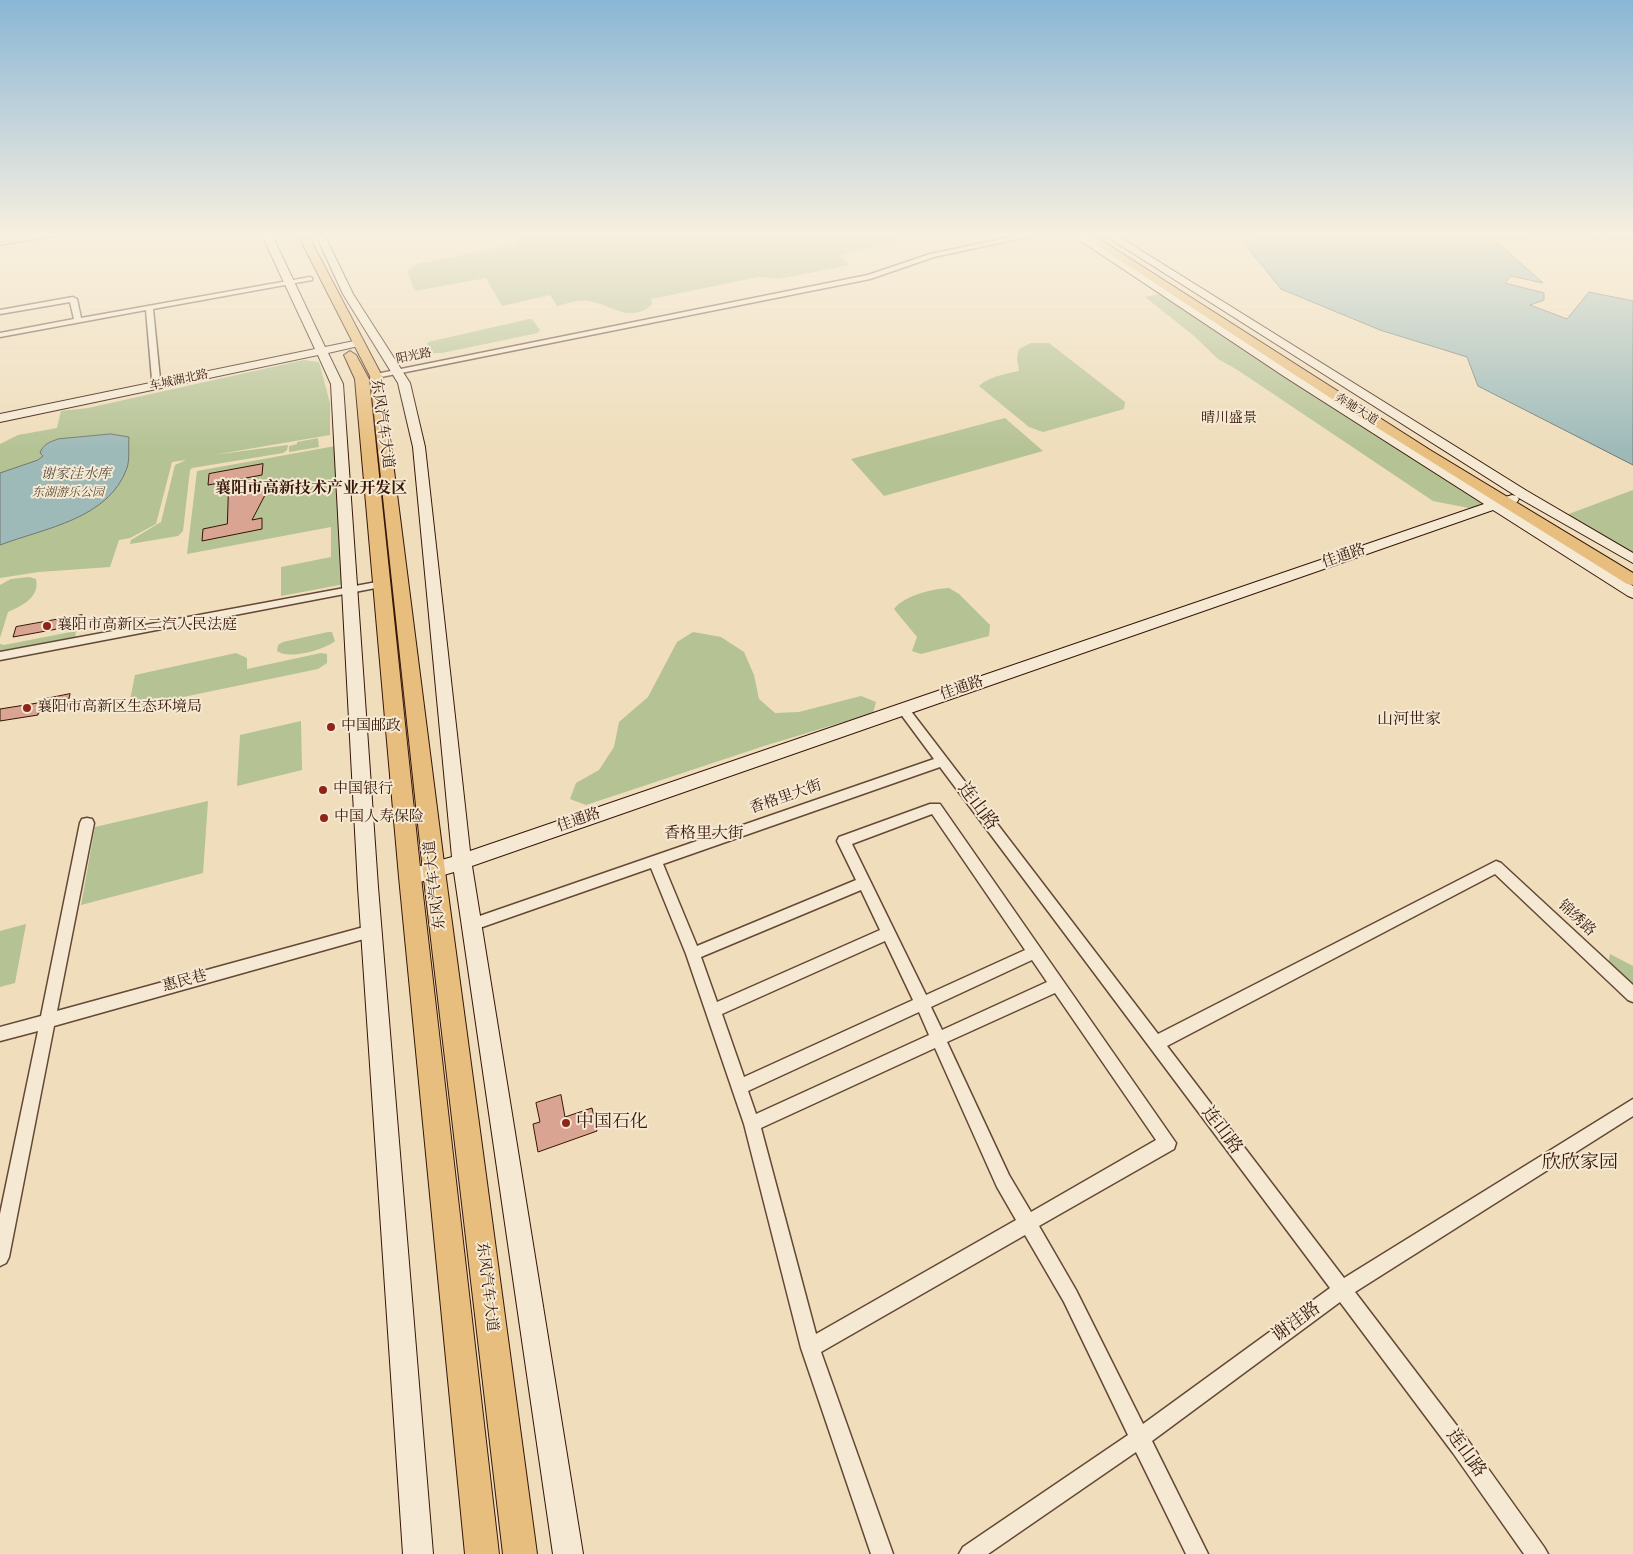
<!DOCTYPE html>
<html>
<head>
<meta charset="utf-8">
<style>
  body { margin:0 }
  canvas { display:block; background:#efddbb }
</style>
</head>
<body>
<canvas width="1633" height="1554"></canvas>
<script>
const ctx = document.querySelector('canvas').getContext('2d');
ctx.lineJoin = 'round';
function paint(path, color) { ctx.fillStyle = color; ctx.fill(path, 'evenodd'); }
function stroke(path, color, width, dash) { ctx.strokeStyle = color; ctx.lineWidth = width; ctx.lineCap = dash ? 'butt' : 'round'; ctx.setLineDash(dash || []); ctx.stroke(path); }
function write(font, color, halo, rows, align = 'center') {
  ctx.font = font + ' "IM FELL English","Noto Serif SC",serif'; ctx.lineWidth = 4; ctx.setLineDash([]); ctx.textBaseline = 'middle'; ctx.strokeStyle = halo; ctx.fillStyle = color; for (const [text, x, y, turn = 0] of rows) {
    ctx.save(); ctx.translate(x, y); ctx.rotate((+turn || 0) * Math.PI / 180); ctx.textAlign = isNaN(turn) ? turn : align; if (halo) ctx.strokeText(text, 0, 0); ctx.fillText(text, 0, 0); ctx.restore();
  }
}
paint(new Path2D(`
  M519,233H932L903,238L839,256L850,265L778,279L759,277L651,299L652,305C628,324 613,305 589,301C580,299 566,304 557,306L550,295L502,306L486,278L415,291L407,271L417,264L518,244L514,238Z
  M1165,293L1493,505L1479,510L1433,501L1236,369L1218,359L1193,335L1145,297Z
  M529,319H532L540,330L538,333L442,353H433L427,344L428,342Z
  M1031,343H1049L1125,402L1124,409L1043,432L1029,427L979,386C990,376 1005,374 1019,371L1017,358L1019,349Z
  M304,360L319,362L330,403V435L213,455L288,445L287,450L283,453L192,468L190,470L183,531L178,536L130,544L131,540L161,522L175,465L186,460L172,462L156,524L130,538L119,540L110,567L39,572L0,578V444L18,435L57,428L61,411L88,408Z
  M1005,418L1043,451L884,496L851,459Z
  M318,438L319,447L289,452V446L297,444V442Z
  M341,445L350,583L281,596V567L331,557V527L187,554L197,471Z
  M1633,490V553L1566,515Z
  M29,577L36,579C40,597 22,606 8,612L0,638V585L11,579Z
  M949,588L959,594L990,625L989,636L921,654L912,651L917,637L894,609C905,595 932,589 949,588Z
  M76,631L75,638L72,640L0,655V644L4,645Z
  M328,632H332L335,641C324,650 288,660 277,651L278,645L283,642Z
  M693,632L721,637L744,652L754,675L759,699L775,713L799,712L861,696L876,702L873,713L764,746L586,805L570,799L576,783L599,770L614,747L619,722L648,697L677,642Z
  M236,653L247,658V669L321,653L327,654V663L318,669L135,707L129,705L135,675Z
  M301,721L302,770L237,786L240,735Z
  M208,801L203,873L81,905L95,827Z
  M26,924L15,983L0,987V931Z
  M1610,954L1633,966V995L1607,970Z`), '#b4c294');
const water = new Path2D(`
  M1271,233H1633V239L1558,237L1493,239L1543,283L1511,276L1505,283L1544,293V300L1530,305L1567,319L1589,292L1633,301V465L1478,386L1467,357L1380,330L1281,289L1243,242L1275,235Z
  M111,434L129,437C128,447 130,459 127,468C109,519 45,528 0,545V473L38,460L43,456L40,453C43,444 50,442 58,439Z`);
paint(water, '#9dbab9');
stroke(water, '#747872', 1);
const building = new Path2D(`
  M263,464L262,475L208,485L209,474Z
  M229,484L263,492L265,495L252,520L262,518V529L202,541L203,529L227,524Z
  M82,615L79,625L13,637L16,627Z
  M70,694L67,707L38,713V715L0,721V709L44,702L45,699Z
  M561,1095L565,1117L592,1108L597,1131L538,1152L533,1124L540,1122L536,1103Z`);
paint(building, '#d9a492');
stroke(building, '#361608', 1);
const street = new Path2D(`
  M310,233H327L304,238L301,236Z
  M1032,233H1045L934,257L870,279L376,378L372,376L376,374L868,275L930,254Z
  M310,277L312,278V280L153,309L160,379L156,381L152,379L146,310L0,337V333L74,319L70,302L0,314V310L73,297L77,299L81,318Z
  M382,581L386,582L387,584L386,586L0,660V652Z
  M903,705L907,706L1158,1034L1496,861L1501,863L1633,985V1002L1628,1000L1495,874L1167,1046L1344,1278L1633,1099V1116L1355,1292L1467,1439L1544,1547L1548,1554H1524L1453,1453L1340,1302L1152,1441L1208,1554H1186L1136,1452L988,1554H959L963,1547L1128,1435L1064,1302L1025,1235L821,1352L893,1554H871L801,1348L744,1124L686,954L651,868L471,931L466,929L464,925L466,921L471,919L934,759L897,709ZM940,767L1330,1288L1143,1424L1076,1290L1039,1226L1174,1149L1176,1143L940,804H930L839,837L837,841L856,880L697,946L663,864ZM932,814L1025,950L926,995L852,844ZM861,890L880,930L717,1002L701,957ZM885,941L913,1000L744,1077L722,1014ZM1032,960L1047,982L942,1030L931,1007ZM1055,993L1156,1140L1031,1212L1009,1175L947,1042ZM919,1012L929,1035L756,1114L748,1091ZM935,1048L997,1187L1016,1220L816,1334L761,1128Z
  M87,818L92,819L94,823L57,1011L371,925L376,927L378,931L376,935L371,937L54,1026L9,1257L6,1263L0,1266V1214L38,1031L0,1041V1027L41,1016L80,823L82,819Z`);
const secondary = new Path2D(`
  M261,233H271L325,347L359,340L364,343L363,345L328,353L343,384L378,887L433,1554H403L358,887L331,384L318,355L0,422V414L315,349Z
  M315,233L324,234L353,294L410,383L425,447L470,851L1484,504L1285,377L1069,233H1080L1293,373L1496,500L1512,495L1516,496L1101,233H1113L1527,491L1633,553V563L1517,497L1519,499L1517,502L1505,506L1633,586V598L1628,596L1493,510L472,866L583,1554H553L454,872L410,885L403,883L400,877L403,871L452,857L413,447L398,383L343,294Z`);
const primary = new Path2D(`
  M36,233H62L57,236L0,245V239Z
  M297,233H307L382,376L445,871L537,1554H503L423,871L370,376Z
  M1078,233H1090L1430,450L1633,573V585L1627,584L1352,412Z
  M350,351L356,355L369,379L421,877L499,1554H465L399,877L355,379L344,355Z`);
const highway = new Path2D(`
  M21,233H53L47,237L0,244V236Z`);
stroke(street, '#644835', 3);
stroke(secondary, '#361608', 2);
stroke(primary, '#361608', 2);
stroke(highway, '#361608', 2);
paint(street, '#f5e9d3');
paint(secondary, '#f5e9d3');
paint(primary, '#e8be7e');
paint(highway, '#e8be7e');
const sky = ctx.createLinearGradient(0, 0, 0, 451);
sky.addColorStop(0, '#8ab6d5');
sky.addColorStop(0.52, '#f8f0e0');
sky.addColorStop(1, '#f8f0e000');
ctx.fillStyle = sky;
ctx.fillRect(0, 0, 1633, 451);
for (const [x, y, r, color] of [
  [47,626,5,"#8f2418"],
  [27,708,5,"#8f2418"],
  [331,727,5,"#8f2418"],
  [323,790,5,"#8f2418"],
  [324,818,5,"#8f2418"],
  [566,1123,5,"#8f2418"]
]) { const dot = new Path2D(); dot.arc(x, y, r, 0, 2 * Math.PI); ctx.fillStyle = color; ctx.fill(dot); stroke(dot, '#f5e9d3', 2); }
write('12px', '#361608', '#f5e9d3', [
  ["阳光路",414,357,-11],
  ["车城湖北路",179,381,-12],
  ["奔驰大道",1356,410,32]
]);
write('italic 12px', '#5c4a32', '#f5e9d3', [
  ["东湖游乐公园",68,494]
]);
write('14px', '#361608', '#f5e9d3', [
  ["晴川盛景",1229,419]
]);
write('italic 14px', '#5a4f46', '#f5e9d3', [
  ["谢家洼水库",76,475]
]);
write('15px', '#361608', '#f5e9d3', [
  ["东风汽车大道",381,424,82],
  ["佳通路",1344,557,-19],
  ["佳通路",962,689,-19],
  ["香格里大街",786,798,-19],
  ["佳通路",579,821,-19],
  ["东风汽车大道",436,885,-97],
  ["锦绣路",1576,919,43],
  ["惠民巷",185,982,-15],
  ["东风汽车大道",486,1287,83]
]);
write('15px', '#361608', '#f5e9d3', [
  ["襄阳市高新区二汽人民法庭",57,626],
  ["襄阳市高新区生态环境局",37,708],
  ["中国邮政",341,727],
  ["中国银行",333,790],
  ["中国人寿保险",334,818]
], 'left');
write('bold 16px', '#361608', '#f5e9d3', [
  ["襄阳市高新技术产业开发区",311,490]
]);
write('16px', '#361608', '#f5e9d3', [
  ["山河世家",1409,721],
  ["香格里大街",704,835]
]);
write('18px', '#361608', '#f5e9d3', [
  ["连山路",977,807,53],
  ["连山路",1221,1131,53],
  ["谢洼路",1297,1323,-36],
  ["连山路",1465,1454,54]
]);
write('18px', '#361608', '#f5e9d3', [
  ["中国石化",576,1123]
], 'left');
write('19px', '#361608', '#f5e9d3', [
  ["欣欣家园",1580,1164]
]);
</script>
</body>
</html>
